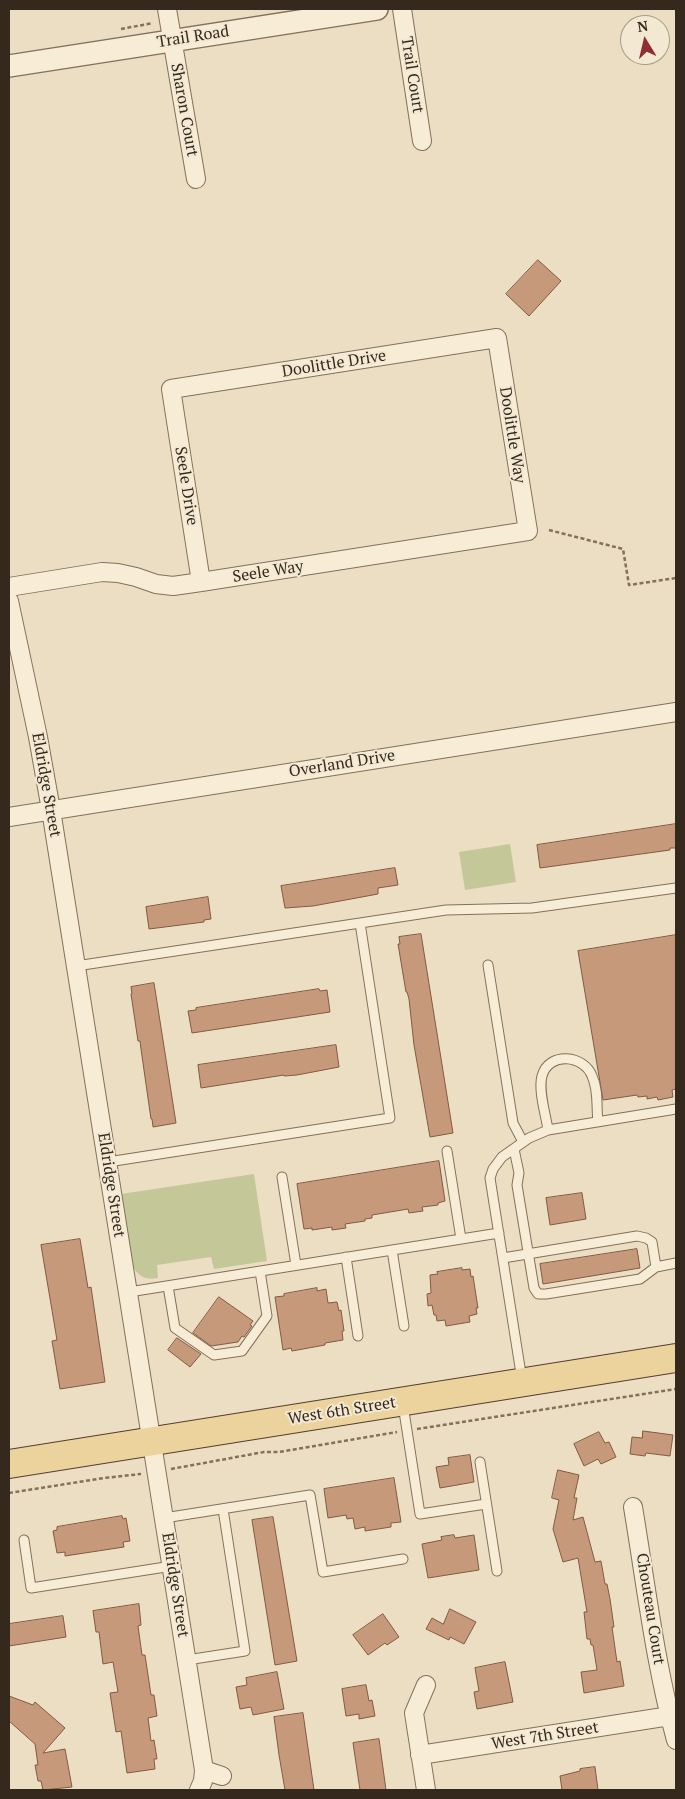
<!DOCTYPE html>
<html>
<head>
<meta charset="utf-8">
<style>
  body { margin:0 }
  #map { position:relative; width:685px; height:1799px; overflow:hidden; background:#ebdec3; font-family:"PT Serif",serif }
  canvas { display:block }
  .frame { position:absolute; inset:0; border:10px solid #35291e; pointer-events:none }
  .north { position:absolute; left:620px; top:15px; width:50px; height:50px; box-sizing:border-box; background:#f3e9d2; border:1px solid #a79c8a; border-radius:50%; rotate:351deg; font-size:14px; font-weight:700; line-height:20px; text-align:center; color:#35291e }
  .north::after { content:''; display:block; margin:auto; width:18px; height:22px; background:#902f32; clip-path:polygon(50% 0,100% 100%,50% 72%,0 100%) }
</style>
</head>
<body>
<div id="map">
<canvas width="685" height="1799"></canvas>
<div class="frame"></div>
<div class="north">N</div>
</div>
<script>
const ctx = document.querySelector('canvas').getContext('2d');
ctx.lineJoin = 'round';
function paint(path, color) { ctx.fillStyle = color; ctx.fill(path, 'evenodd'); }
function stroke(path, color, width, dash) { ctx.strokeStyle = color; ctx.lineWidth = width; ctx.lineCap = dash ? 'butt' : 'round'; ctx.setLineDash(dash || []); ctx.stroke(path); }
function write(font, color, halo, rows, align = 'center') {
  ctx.font = font + ' "PT Serif",serif'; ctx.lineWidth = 4; ctx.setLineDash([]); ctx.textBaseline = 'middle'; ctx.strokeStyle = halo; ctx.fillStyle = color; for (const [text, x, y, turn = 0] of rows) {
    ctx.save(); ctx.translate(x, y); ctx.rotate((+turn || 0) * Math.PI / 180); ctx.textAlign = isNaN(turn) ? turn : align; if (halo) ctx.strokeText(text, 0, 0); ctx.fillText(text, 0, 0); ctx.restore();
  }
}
paint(new Path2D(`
  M510,844L516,882L465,890L459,852Z
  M254,1174L267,1261L214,1269L211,1257L157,1265L158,1278C147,1280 140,1278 133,1267L121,1194Z`), '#c4c898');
const building = new Path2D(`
  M538,260L561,281L529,316L506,294Z
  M676,824V848H670V850L540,868L537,845Z
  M395,868L398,885L378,888V894L313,906L285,908L281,886Z
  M208,897L211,919L204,920V922L149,929L146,907Z
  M421,934L453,1133L430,1137L414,1045L409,999L407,992H406L398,944H400L399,937Z
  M676,935V1089L672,1090L673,1097L658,1100L657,1097L647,1099V1096L638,1097L637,1095L603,1100L578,951Z
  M154,983L176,1123L153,1127L152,1119H151L141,1049L140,1041H138L131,994H132L131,987Z
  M319,989L320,991L327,990L330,1012L192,1033L188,1011L196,1010V1008Z
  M336,1045L339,1067L297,1075L284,1076V1075L201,1088L198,1065Z
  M439,1161L445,1201L438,1203V1205L422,1207L423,1211L409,1213L408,1209L372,1215V1218L365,1219V1221L345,1224L346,1228L332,1230V1227L312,1230V1228L304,1229L297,1184Z
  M582,1193L586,1219L550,1225L546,1198Z
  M80,1239L88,1288L91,1287L105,1382L60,1389L52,1341L57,1340L41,1245Z
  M637,1249L640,1268L543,1284L540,1264Z
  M462,1268V1270L470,1269L471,1277L473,1276L478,1308H476L477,1314L469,1316L470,1322L446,1326L445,1320L437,1321L436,1315H434L432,1305L428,1306L427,1294L431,1293L430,1275L438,1274L437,1272Z
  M317,1288V1291L326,1289L328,1303L337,1302L339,1311L341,1310L344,1331H342L343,1340L325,1343V1345L292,1351L291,1348L283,1350L275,1297L284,1296V1294Z
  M219,1297L253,1321L250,1325L252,1326L244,1337L242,1336L238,1342L211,1346L193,1333Z
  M177,1338L201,1354L190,1367L168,1350Z
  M643,1431L673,1435L670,1456L646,1453L645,1456L630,1454L632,1437L642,1438Z
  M599,1432L605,1443L609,1442L616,1457L601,1464L598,1459L584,1466L574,1444Z
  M470,1455L474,1482L440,1488L436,1467L449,1465L448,1458Z
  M558,1470L579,1475L574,1498H577L573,1520L583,1517L595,1562L601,1561L605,1584H607L610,1599L614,1627H612L617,1662L620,1661L624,1686L584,1693L581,1672L597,1670L593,1645H591L590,1639H587L584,1612H587L578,1558L563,1562L553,1529L559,1500L552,1498Z
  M394,1478L401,1522L391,1523V1527L365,1531V1527L355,1529L353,1518L347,1519L346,1515L328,1518L324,1489Z
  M122,1516L123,1519L126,1518L130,1541L123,1542L124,1547L65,1556V1552L57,1553L53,1531L57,1530V1527Z
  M273,1517L297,1661L275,1665L252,1520Z
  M454,1535L455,1538L474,1535L479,1570L428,1578L422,1544L442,1540L441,1537Z
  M139,1604L141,1625L138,1626L142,1655H145L151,1695H154L157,1716L148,1718L151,1741L154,1740L157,1759H154L155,1769L127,1773L121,1731L116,1732L110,1693L118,1692L113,1662L103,1664L99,1632H96L93,1611Z
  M450,1609L476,1622L464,1644L450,1637L449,1640L426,1629L432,1618L443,1624Z
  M383,1614L399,1637L387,1645L385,1643L368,1655L353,1635Z
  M63,1616L66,1637L9,1646V1624Z
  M505,1662L513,1702L477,1709L474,1692L479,1691L475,1668Z
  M277,1672L284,1709L253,1715L251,1707L240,1709L236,1687L247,1685L246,1678Z
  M366,1685L369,1701L372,1700L375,1716L359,1719V1714L346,1716L342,1689Z
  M9,1696L33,1705L35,1702L65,1728L43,1753L65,1749L72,1787L43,1790L41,1781H38L35,1765H38L35,1744L9,1721Z
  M303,1713L314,1790H285L279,1755L274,1717Z
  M379,1739L386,1790H360L353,1743Z
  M595,1767L598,1790H562L560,1776L580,1771V1769Z`);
paint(building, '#c7997b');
stroke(building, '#825a42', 1);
const service = new Path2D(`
  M488,965L513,1123L523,1142
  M76,966L446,910L532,908L676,888
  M548,1130C546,1115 538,1091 542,1076C549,1051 584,1055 592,1076C599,1091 596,1107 598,1122
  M514,1149L519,1173L517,1185L534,1288L538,1294H546L640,1279L656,1267L676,1263
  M447,1151L461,1239
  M108,1162L390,1118L360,923
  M282,1177L296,1265
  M392,1250L404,1326
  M346,1257L358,1336
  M503,1258L637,1236L646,1238L652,1242L656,1267
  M168,1286L175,1328L214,1355L242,1351L267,1316L260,1271
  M129,1292L499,1233
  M522,1380L490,1178L493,1169L502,1157L529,1138L548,1130L676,1109
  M403,1405L420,1514L486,1504
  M480,1462L497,1571
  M164,1518L310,1495L323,1572L403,1559
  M24,1540L31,1588L172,1566
  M187,1660L245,1651L223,1509`);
const minor = new Path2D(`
  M167,9L196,179
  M402,9L422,141
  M9,587L102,572L118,573L136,577L156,584L173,586L201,582L528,531L497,338L171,389L201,582
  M9,601L38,737L51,810L204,1770L203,1781L199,1790
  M9,817L676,712
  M633,1507C646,1585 655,1664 676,1740
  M420,1755L670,1716
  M204,1770L222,1776
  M426,1790L414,1713L426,1685`);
const tertiary = new Path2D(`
  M9,66L377,9`);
const primary = new Path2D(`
  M9,1464L676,1358`);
stroke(service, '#84705b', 11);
stroke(minor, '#84705b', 20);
stroke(tertiary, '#84705b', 24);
stroke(primary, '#523f2f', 30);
stroke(new Path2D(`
  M121,29L153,23
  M549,530L623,549L629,585L676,578
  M417,1429L676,1389
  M171,1469L264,1452H279L397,1432
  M9,1493L104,1478L141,1474`), '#84705b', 2.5, [4, 2.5]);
stroke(service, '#f7ecd6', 9);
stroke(minor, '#f7ecd6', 18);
stroke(tertiary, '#f7ecd6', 21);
stroke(primary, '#ecd29d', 28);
write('16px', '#35291e', '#f3e9d2', [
  ["Trail Road",193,37,-9],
  ["Trail Court",412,75,81],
  ["Sharon Court",184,110,80],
  ["Doolittle Drive",334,364,-9],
  ["Doolittle Way",512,435,81],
  ["Seele Drive",186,486,81],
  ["Seele Way",268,572,-9],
  ["Overland Drive",342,764,-9],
  ["Eldridge Street",46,785,80],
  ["Eldridge Street",111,1185,81],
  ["West 6th Street",342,1411,-9],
  ["Eldridge Street",175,1585,81],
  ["Chouteau Court",650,1609,81],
  ["West 7th Street",545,1736,-9]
]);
</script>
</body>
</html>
